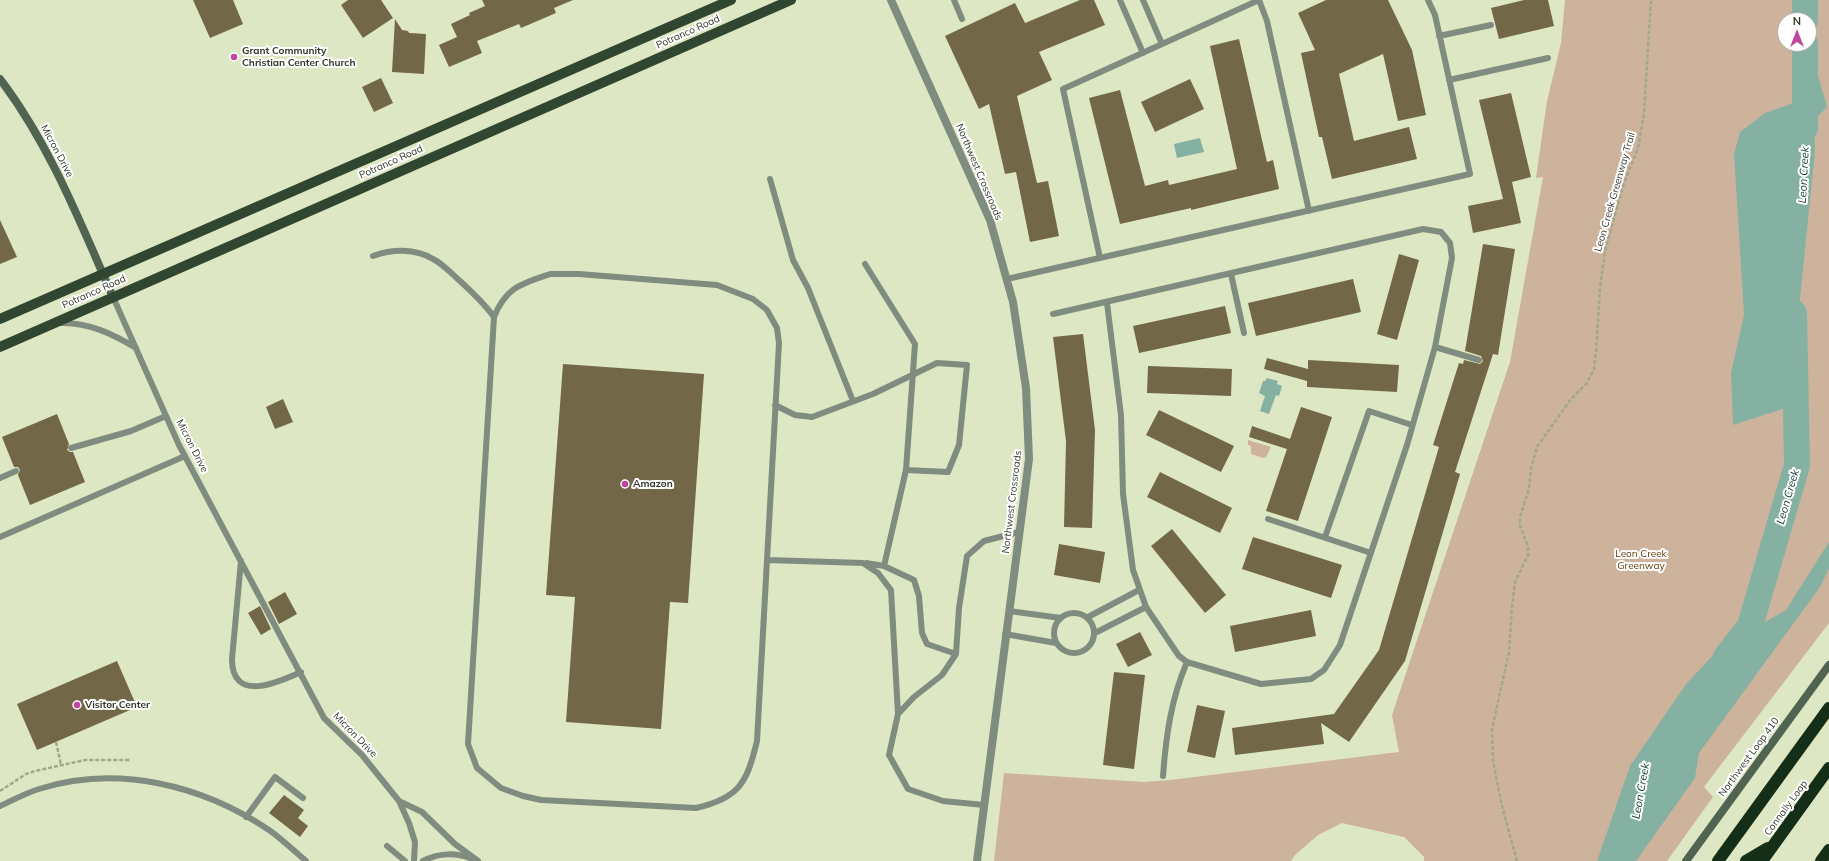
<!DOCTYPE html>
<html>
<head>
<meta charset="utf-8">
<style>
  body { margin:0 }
  #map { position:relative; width:1829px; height:861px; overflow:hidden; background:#dee7c3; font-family:Mulish,sans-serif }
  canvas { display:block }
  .north { position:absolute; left:1777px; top:12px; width:40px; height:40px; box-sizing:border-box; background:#fff; border:1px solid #adafa9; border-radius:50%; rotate:0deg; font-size:11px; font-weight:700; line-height:16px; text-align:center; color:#333628 }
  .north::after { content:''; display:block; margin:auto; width:14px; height:18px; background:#bf479c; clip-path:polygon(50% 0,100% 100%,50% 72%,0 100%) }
</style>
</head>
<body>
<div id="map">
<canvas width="1829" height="861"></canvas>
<div class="north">N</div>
</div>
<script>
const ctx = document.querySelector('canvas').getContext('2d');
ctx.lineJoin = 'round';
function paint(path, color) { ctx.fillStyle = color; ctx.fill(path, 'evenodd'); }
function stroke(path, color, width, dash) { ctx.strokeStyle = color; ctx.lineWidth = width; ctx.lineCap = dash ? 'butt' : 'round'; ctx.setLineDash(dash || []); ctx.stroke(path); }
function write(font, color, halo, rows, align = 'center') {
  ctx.font = font + ' Mulish,sans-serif'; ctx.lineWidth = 4; ctx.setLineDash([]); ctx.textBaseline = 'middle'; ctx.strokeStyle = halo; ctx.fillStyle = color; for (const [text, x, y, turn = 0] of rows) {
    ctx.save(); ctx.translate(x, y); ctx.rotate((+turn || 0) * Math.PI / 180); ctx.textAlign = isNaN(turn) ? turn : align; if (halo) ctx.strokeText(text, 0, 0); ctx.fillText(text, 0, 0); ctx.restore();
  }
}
paint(new Path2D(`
  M1565,0H1829V623L1704,787L1713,797L1667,861H1424V857L1404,837L1342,823L1318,835L1295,855L1291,861H994L1004,773L1144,782L1170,780L1399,752L1392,715L1510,362L1543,177L1536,178L1547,101L1561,43ZM1785,20H1809V44H1785Z
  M1248,440L1271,447L1266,457L1263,458L1251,454V446L1248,445Z`), '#cdb39c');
paint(new Path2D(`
  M1817,72L1827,107L1814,120L1815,151L1789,407L1733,425L1731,373L1744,315L1734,154L1740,132L1765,113L1796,102L1808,90Z
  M1200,138L1204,152L1177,158L1174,144Z
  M1267,378L1278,381L1277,384L1282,386L1279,396L1276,395L1269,414L1260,411L1265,396L1259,393L1263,381H1265Z
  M1829,542V569L1820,587L1699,753L1695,778L1636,861H1597L1630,766L1686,684L1718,650L1743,631L1760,625L1786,610Z`), '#84b1a2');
stroke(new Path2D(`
  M1805,0V20
  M1805,44V128
  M1726,657L1750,626L1797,465L1794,313`), '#84b1a2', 26);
paint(new Path2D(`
  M193,0H233L243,24L210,38Z
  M348,0H381L393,18L363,38L341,5Z
  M482,0H573L554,8L556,13L521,28L519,24L477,41L482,53L449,67L439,45L457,37L451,24L470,15L469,13L485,6Z
  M1080,0H1094L1105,25L1039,52L1052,80L1017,96L1037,183L1048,181L1059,236L1030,242L1016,172L1005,174L989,104L979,109L945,36L1015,3L1025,23Z
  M1326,0H1388L1412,50L1426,115L1398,121L1383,54L1339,74L1354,141L1409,127L1417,159L1332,179L1322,137H1319L1301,53L1315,50L1298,13Z
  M1524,0H1548L1554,26L1499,39L1491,8Z
  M395,19L402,30L408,31L409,33L426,34L424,74L392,72Z
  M1239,39L1267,162L1273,160L1279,189L1191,210V208L1120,224L1089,98L1120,90L1145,186L1168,180L1169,185L1237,169L1210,46Z
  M381,78L393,103L374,112L362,87Z
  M1190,79L1204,109L1155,132L1141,102Z
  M1511,93L1531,177L1512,182L1521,223L1473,233L1468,206L1503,199L1479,100Z
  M0,220L17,257L0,264Z
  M1483,244L1515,249L1498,355L1493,354L1455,472L1460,474L1405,661L1349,742L1321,723L1324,744L1235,755L1232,728L1334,714L1379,650L1439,447L1433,445L1459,363L1463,364L1464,360L1480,364L1483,361L1481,356L1465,351Z
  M1399,254L1419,260L1397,340L1377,334Z
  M1353,279L1361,312L1256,336L1248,303Z
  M1225,306L1231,333L1139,353L1133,326Z
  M1083,334L1095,430L1092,528L1064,527L1066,441L1053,337Z
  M1267,358L1308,369V360L1399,365L1397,392L1307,387V381L1264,369Z
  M563,364L704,374L688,603L670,602L661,729L566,722L575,597L546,595Z
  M1148,366L1232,369L1231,396L1147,393Z
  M283,399L293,422L275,429L266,407Z
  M1301,407L1332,417L1298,521L1266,511L1287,449L1249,437L1252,426L1290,439Z
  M1159,410L1234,446L1221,472L1146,435Z
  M57,414L69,444L67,450L70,452H73L85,482L30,505L18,475L20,470L18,467H14L2,437Z
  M1160,472L1232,508L1220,533L1147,497Z
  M1172,529L1226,595L1205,613L1151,546Z
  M1253,537L1342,565L1331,598L1242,569Z
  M1059,544L1105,552L1100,583L1054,575Z
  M285,592L297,614L279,624L268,602Z
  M260,606L271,629L261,635L248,613Z
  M1311,610L1316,636L1235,652L1230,626Z
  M1140,632L1152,655L1128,667L1116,644Z
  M117,661L137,707L37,750L17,704Z
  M1114,672L1145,675L1134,769L1103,765Z
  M1197,705L1225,711L1215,758L1187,752Z
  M284,795L304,810L298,818L308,826L300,837L269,813Z`), '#726747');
stroke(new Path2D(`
  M56,742L61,765
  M0,791L26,774L35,771L85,760H131
  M1517,861L1502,806L1493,761L1492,729L1509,652L1512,606L1515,582L1528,555V546L1520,526V517L1529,489L1531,469L1537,447L1571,399L1587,383L1594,369L1596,352L1600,288L1605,251L1624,183L1638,148L1644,114L1651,0`), '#a0a78b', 2.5, [4, 2]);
stroke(new Path2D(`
  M954,0L962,19
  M1120,0L1143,53
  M1143,0L1162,44
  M1259,0L1267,21L1309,211
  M1439,36L1491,25
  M1449,80L1548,58
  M770,179L793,260L808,288L853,401
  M373,256C392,249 415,248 433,259C443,264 452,274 460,281C472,292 484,303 494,317
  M1100,258L1063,89L1259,0
  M865,264L915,344L906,470L884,566
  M550,274H579L717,285L753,299L767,310L777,328L779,343L757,741C747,782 740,798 696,808L541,800L523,796L501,788L477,768L468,744L494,317C506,287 521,284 550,274Z
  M1231,274L1244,333
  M1007,279L1470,174L1435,15L1428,0
  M113,297L179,445L324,718L362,755L399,801L409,823L415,842L414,861
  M1053,314L1423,229L1441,232L1450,243L1452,258L1435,347L1407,445L1340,645L1324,670L1311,679L1261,684L1187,662L1179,656L1146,607L1133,570L1123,494L1121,415L1107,303
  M60,323C88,322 113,334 136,348
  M1435,347L1479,360
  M775,405L795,415L812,417L873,394L937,363L967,365L959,445L948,472L906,470
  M71,448L131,431L166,416
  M0,478L16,471
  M1268,519L1371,553
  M0,537L185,456
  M1325,537L1369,411L1412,425
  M767,560L863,563L878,573L891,590L898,714
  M241,561L232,659C232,703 277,683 301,672
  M866,563L884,566L914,580L919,596L922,633L927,644L956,654
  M1009,611L1061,618
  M1054 633a20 20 0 1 1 40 0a20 20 0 1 1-40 0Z
  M1088,617L1139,590
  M1095,633L1146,607
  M1005,634L1056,643
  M1163,776C1166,736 1171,699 1187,662
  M399,801L422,812L455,844L478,861
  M984,805L943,801L908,789L889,755L898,714L914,697L942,675L956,654L959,608L967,556L984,541L1019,532
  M0,806C13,800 26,793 39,789C117,764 202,785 269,830C282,839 294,851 306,861
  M246,817L275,777L303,798
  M387,846L405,861
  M423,861C438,853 456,852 472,859`), '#7f8c7f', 6);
stroke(new Path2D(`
  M891,0L990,220L1013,302L1026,388L1029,459L977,861`), '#7f8c7f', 8);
stroke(new Path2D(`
  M0,79C50,145 80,222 113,297
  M1686,861L1829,665`), '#516351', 8);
stroke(new Path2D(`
  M0,319L731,0
  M0,347L791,0`), '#314631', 10);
stroke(new Path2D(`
  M1718,861L1829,708
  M1746,861L1768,848
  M1762,861L1829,768
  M1821,861L1829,850`), '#152e17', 12);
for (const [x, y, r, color] of [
  [234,57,4,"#bf479c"],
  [625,484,4,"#bf479c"],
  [77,705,4,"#bf479c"]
]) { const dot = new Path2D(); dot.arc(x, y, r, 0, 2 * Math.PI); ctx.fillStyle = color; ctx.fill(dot); stroke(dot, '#fff', 1.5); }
write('10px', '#333628', '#fff', [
  ["Potranco Road",688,32,-24],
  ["Micron Drive",57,151,62],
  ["Potranco Road",391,162,-24],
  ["Northwest Crossroads",979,172,67],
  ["Leon Creek Greenway Trail",1615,192,-74],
  ["Potranco Road",94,292,-24],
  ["Micron Drive",192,446,63],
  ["Northwest Crossroads",1012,502,-83],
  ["Micron Drive",355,735,46],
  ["Northwest Loop 410",1749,757,-54],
  ["Connally Loop",1786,808,-54]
]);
write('bold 10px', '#333628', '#fff', [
  ["Grant Community",242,51],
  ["Christian Center Church",242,63],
  ["Amazon",633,484],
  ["Visitor Center",85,705]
], 'left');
write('10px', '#633a0a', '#fff', [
  ["Leon Creek",1641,554],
  ["Greenway",1641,566]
]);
write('italic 11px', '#0d362c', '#fff', [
  ["Leon Creek",1804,175,-87],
  ["Leon Creek",1788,497,-74],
  ["Leon Creek",1641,791,-80]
]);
</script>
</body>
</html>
